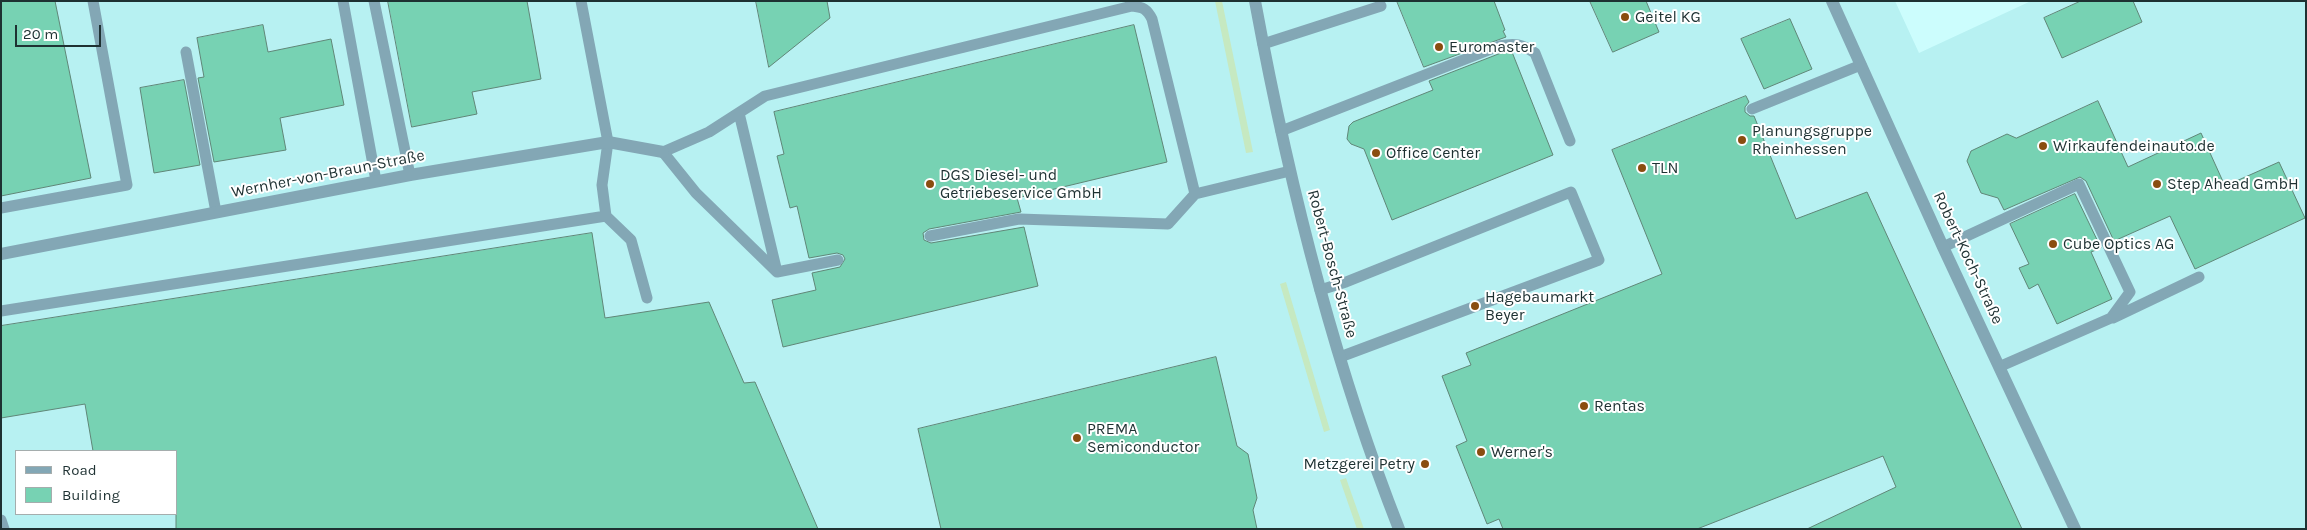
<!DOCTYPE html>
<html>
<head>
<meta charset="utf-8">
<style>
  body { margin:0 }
  #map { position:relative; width:2307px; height:530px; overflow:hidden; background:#ccfdfd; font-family:Karla,sans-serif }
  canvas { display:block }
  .frame { position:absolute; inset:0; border:2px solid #1e3132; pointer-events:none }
  .legend { position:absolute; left:15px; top:450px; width:162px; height:65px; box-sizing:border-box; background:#fff; border:1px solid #a5adad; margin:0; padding:6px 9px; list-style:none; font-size:15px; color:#1e3132 }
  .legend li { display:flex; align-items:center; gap:10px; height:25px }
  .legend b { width:25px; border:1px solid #a5adad }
  .scale { position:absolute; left:15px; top:25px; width:86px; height:22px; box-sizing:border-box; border:2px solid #1e3132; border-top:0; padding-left:6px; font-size:15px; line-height:18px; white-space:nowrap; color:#1e3132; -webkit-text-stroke:4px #fff; paint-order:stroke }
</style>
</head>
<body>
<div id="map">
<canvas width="2307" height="530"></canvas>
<div class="frame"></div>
<ul class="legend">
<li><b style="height:6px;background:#83a7b5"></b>Road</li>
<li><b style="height:14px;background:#77d2b3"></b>Building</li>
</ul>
<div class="scale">20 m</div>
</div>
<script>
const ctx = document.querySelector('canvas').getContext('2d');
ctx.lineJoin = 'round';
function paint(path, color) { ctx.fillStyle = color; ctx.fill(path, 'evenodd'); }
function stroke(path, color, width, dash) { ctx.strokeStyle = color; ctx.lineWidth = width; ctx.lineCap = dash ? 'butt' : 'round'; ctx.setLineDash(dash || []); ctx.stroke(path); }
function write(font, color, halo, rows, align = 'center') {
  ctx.font = font + ' Karla,sans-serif'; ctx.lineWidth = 4; ctx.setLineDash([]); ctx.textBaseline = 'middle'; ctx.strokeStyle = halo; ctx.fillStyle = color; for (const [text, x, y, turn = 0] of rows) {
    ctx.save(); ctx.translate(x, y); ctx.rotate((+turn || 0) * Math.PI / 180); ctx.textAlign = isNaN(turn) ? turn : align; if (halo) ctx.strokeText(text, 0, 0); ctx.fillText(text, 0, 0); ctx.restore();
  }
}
paint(new Path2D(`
  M1,1H1895L1919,53L2031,1H2304L2306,4V529H1ZM16,451H176V514H16Z`), '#b7f1f2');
paint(new Path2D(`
  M1215,1H1222L1253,152L1246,153Z
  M1286,282L1330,430L1324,432L1280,284Z
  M1346,478L1364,529H1357L1340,480Z`), '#c6e9c1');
const building = new Path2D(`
  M1,1H55L91,178L1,196Z
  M388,1H527L541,79L472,92L477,114L412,127Z
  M756,1H827L830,18L769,67Z
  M1397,1H1494L1505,30L1503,31L1506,37L1424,67Z
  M1590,1H1646L1659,32L1613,52Z
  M2081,1H2133L2142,22L2062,58L2044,18Z
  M1790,19L1812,69L1764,89L1741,39Z
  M263,25L268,52L331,39L344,105L280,118L286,150L214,162L198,78L204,77L197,38Z
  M1134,25L1167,162L1017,198L1021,212L929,229L923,233L924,240L931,243L1024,227L1038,286L783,347L772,300L816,290L812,273L840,267L845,259L843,255L837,253L809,258L797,206L790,208L777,156L784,154L774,112Z
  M1512,52L1553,155L1392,220L1364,149L1351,144L1347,139L1349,126L1353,122L1433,90L1429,81L1501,53Z
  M184,80L200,165L154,173L140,88Z
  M1746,96L1749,102L1745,107V112L1750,116H1754L1796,219L1867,192L2022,529H1807L1896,487L1883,456L1697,529H1503L1499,519L1487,524L1456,446L1467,441L1442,376L1471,365L1466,353L1662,274L1612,150Z
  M2098,101L2128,167L2201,133L2225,186L2279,162L2305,218L2195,269L2170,216L2114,241L2086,181L2080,177L2004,210L1998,198L1981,193L1967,161L1971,151L2007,134L2016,138Z
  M2075,194L2101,248L2091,252L2112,299L2057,324L2038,284L2029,289L2019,268L2029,264L2010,224Z
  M592,233L605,318L709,302L744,383L755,382L818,529H176V451H93L85,404L1,418V326Z
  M1216,357L1237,446L1248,454L1257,498L1253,510L1257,529H941L918,429Z`);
paint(building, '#77d2b3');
stroke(building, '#608778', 1);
stroke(new Path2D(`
  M343,1L376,181
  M374,1L410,175
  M581,1L608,142L602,185L606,216L631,240L647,298
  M1263,44L1381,6
  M186,52L216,212
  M1752,109L1861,65
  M739,113L777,272
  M1281,131L1499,46C1515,43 1522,44 1535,53L1570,141
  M1,208L127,185L93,1
  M930,236L1019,219L1168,224L1195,194L1290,171
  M1943,247L2079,184L2130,292L2111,318L2001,366
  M838,260L777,272L696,193L663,152L709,132L765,96L1132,6C1143,7 1147,9 1152,19L1195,194
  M1320,290L1346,282L1571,192L1599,260L1340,357
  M1,311L606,216
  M2113,318L2199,277
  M1,520L4,529`), '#83a7b5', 11);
stroke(new Path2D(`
  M1255,1C1288,180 1332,359 1399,529
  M1832,1L1943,247L2075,529
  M1,254L410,175L608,142L663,152`), '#83a7b5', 12);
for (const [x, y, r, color] of [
  [1625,17,5,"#8a4d0f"],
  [1439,47,5,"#8a4d0f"],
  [1742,140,5,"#8a4d0f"],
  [2043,146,5,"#8a4d0f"],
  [1376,153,5,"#8a4d0f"],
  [1642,168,5,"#8a4d0f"],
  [930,184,5,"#8a4d0f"],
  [2157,184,5,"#8a4d0f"],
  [2053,244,5,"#8a4d0f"],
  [1475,306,5,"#8a4d0f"],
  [1584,406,5,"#8a4d0f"],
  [1077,438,5,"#8a4d0f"],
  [1481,452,5,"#8a4d0f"],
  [1425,464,5,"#8a4d0f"]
]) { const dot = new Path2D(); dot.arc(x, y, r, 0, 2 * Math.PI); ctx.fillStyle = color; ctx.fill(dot); stroke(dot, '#fff', 2); }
write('16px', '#1e3132', '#fff', [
  ["Geitel KG",1635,17],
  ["Euromaster",1449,47],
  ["Planungsgruppe",1752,131],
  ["Rheinhessen",1752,149],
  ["Wirkaufendeinauto.de",2053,146],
  ["Office Center",1386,153],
  ["TLN",1652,168],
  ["DGS Diesel- und",940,175],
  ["Getriebeservice GmbH",940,193],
  ["Step Ahead GmbH",2167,184],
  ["Cube Optics AG",2063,244],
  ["Hagebaumarkt",1485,297],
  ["Beyer",1485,315],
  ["Rentas",1594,406],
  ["PREMA",1087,429],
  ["Semiconductor",1087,447],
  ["Werner's",1491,452],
  ["Metzgerei Petry",1415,464,"right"]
], 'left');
write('16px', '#1e3132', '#fff', [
  ["Wernher-von-Braun-Straße",328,174,-11],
  ["Robert-Koch-Straße",1968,258,65],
  ["Robert-Bosch-Straße",1332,264,75]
]);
</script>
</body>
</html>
